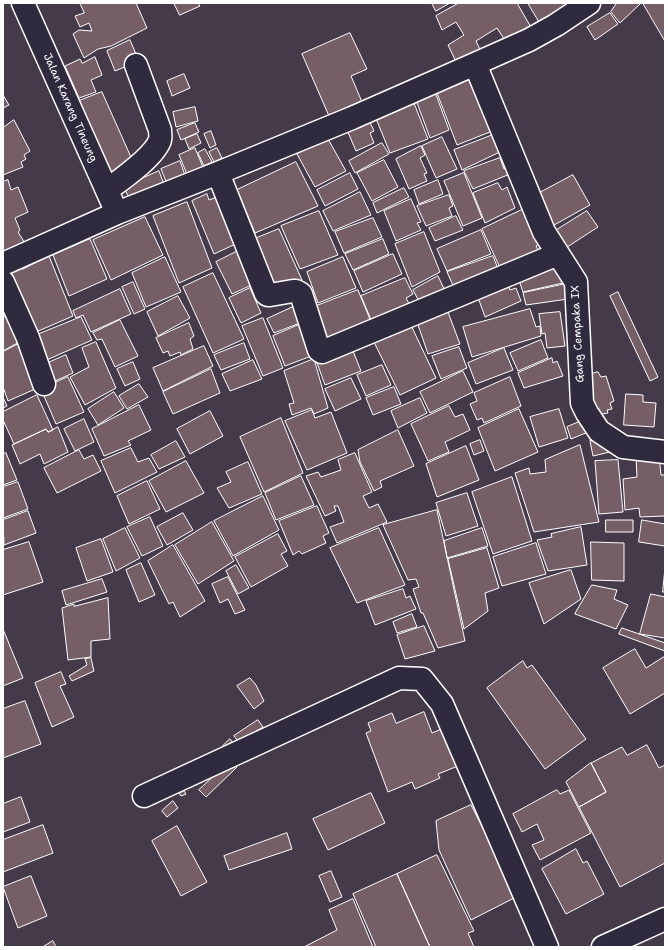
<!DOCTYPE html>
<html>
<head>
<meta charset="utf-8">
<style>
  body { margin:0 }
  #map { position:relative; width:668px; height:950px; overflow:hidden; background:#443a4a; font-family:"Shantell Sans",sans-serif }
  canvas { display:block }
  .frame { position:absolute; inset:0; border:4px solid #fff; pointer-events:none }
</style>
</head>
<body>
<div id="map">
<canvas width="668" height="950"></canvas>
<div class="frame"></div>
</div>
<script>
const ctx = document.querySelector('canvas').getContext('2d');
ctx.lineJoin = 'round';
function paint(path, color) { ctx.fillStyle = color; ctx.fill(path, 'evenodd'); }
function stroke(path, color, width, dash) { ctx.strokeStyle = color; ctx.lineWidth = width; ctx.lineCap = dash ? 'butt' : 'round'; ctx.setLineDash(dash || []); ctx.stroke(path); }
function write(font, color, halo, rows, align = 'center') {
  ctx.font = font + ' "Shantell Sans",sans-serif'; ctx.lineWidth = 3; ctx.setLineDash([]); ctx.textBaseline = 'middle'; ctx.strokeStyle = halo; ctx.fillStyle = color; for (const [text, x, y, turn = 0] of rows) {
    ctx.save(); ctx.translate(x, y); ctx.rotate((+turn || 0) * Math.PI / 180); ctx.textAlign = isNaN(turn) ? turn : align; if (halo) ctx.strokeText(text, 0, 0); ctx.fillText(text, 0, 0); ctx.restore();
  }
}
const building = new Path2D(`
  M80,3H136L147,28L111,46L98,49L84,58L73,34L79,30L92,31L89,23L80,27L75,16L84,13Z
  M174,3H198L200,6L180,15Z
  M432,3H450L436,11Z
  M459,3H517L532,29L508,45L497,28L476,41L483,56L459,68L448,45L464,35L456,22L442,30L436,16Z
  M528,3H584L543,28Z
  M617,3H640V4L620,23L611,12Z
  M643,3H665V41Z
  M610,13L618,24L595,40L587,27Z
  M350,33L367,69L351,76L362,102L329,116L302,54Z
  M130,40L139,61L115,71L107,51Z
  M95,57L102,75L91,80L96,92L79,98L65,66L80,59L82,63Z
  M184,74L190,88L172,96L167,81Z
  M474,78L495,130L457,145L437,93Z
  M102,92L134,164L110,173L79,101Z
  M435,92L449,130L430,138L416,100Z
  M3,95L9,105L3,108Z
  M414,103L428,139L390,153L375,116Z
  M195,107L198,121L176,127L173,112Z
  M14,120L30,151L24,155L26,159L21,162L23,167L3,175V128Z
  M369,120L374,131L370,133L374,143L356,151L347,130Z
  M195,123L199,132L181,140L177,130Z
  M211,131L216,145L210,148L204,134Z
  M498,133L504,150L462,170L454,150Z
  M197,134L201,143L189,149L185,139Z
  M442,137L457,169L436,178L422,146Z
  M328,139L346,171L315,187L297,154Z
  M382,143L389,154L355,173L349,161Z
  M421,146L425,155L420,158L427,173L424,174L427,181L409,189L396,159Z
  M195,148L205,172L189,179L179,155Z
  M217,148L222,158L214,162L209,152Z
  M205,149L212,162L204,166L198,153Z
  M500,158L504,169L511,165L515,172L473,189L464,171Z
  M384,160L398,187L372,201L357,173Z
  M180,161L186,178L168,186L161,169Z
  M296,162L318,206L255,233L237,190Z
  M159,171L165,187L135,200L128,196L121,181L140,179Z
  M350,173L358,189L325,206L317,190Z
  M464,173L482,218L463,226L444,181Z
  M573,175L590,205L547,229L532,197Z
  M8,180L11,190L18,187L28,212L15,218L20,230L18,232L26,245L3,255V182Z
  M438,180L443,194L419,204L414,190Z
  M498,183L502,190L507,187L515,208L485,223L473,193Z
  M404,188L409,197L377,213L373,203Z
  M360,192L371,215L333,231L323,211Z
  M207,194L209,200L222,195L242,241L214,254L192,201Z
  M449,195L453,206L449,208L452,216L426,226L417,206Z
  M411,199L421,222L417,223L421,230L396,241L384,211Z
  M187,202L212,268L179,283L153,216Z
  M530,206L543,242L536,246L542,258L503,274L482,229Z
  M319,211L338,255L300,269L281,226Z
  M587,211L598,227L558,253L547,236Z
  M456,216L463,230L435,241L429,228Z
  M145,217L163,255L111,280L93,240Z
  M373,218L382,237L344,253L335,232Z
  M279,229L302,280L287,286L267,289L247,242Z
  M481,230L491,254L447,271L437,249Z
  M424,232L440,272L412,287L395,244Z
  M90,239L107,279L69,296L53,255Z
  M383,239L389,254L353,270L345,254Z
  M244,248L260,281L232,294L216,262Z
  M393,254L402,274L363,292L354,271Z
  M49,256L73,316L29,335L3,275L21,267L22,269Z
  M493,256L500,274L456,292L447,272Z
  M165,257L181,292L146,307L132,273Z
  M343,257L356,288L318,303L307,272Z
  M557,258L567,282L523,292L516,272Z
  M213,273L244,339L213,353L183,287Z
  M438,276L447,295L423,309L413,290Z
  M505,277L510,290L516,288L521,301L485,317L475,289Z
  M405,278L413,294L406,298L413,311L375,329L361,296Z
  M133,282L145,309L134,314L122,287Z
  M566,284L568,299L526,305L523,293Z
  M250,288L261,313L241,323L229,298Z
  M120,289L131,314L91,332L83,315L76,318L73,311Z
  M358,290L374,329L331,347L326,335L318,338L306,310Z
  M618,292L658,377L650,381L610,296Z
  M178,296L190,318L158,336L147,312Z
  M293,307L300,323L274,333L267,319Z
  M446,307L460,344L428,354L416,319Z
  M530,309L536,327L540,326L541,336L472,357L463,327Z
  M560,312L565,346L547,348L545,333L542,334L539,314Z
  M9,315L21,341L3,351V318Z
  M81,317L92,340L42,362L32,337Z
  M263,318L283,368L263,376L242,326Z
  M120,320L138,356L115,367L102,339L97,340L93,333Z
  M409,321L436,378L400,395L373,340Z
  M189,323L194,336L190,339L193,349L181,355L180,352L170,356L168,351L163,353L156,338Z
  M301,324L314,355L285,366L273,336Z
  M541,340L548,358L518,371L510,353Z
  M24,341L42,386L8,401L3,387V352Z
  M96,342L116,388L85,405L70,377L89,367L82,348Z
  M244,343L250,359L221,370L214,355Z
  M204,346L213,366L163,391L153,368Z
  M351,346L361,371L325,385L316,360Z
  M459,347L467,368L441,379L432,356Z
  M504,348L513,370L476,384L468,363Z
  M66,355L73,373L46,385L39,367Z
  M552,358L553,363L557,361L563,376L524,388L518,373Z
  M314,359L328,408L314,414L311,408L292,415L289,404L294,403L284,371Z
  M253,360L262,379L230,391L222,374Z
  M133,362L140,379L125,386L117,369Z
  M382,365L391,385L366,396L357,375Z
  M211,369L220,393L173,414L163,392Z
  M463,371L473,392L430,413L420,392Z
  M598,372L601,377L606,376L614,401L610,403L612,409L607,410L608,413L591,416L582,377Z
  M68,377L84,412L56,424L41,389Z
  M510,377L521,406L484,423L482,418L477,420L470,404L477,401L474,393Z
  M351,378L361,399L335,411L325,389Z
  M139,384L148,397L127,409L119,396Z
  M394,387L401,404L373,415L366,398Z
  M114,392L124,408L98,425L88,409Z
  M626,394L643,395V402L656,403L654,427L624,425Z
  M37,395L53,430L48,432L46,429L14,444L3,420V412Z
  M3,397L7,406L3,408Z
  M420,398L427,413L398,428L391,411Z
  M139,405L151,430L128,441L131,445L104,456L92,429Z
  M449,406L455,417L463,414L470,430L445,442L449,452L428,461L411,424Z
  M519,409L538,452L495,471L478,428Z
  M559,409L568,438L539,447L530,417Z
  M312,410L315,418L331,412L347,453L307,470L285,421Z
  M210,411L223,436L190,454L177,429Z
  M281,418L303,473L264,492L240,437Z
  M589,418L593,430L571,439L567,427Z
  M84,419L94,442L75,451L64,429Z
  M58,427L68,452L44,464L40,454L20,464L12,445L46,429L48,432Z
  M398,430L414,466L380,481L382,487L374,491L360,462L358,450Z
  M607,438L610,452L593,456L590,441Z
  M480,440L484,451L474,455L470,444Z
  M176,441L185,457L159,469L151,455Z
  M580,445L599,522L534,532L515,473L529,468L530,474L546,472L545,460Z
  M466,446L479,480L437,497L426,464Z
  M131,448L138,462L149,458L157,472L115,493L101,461Z
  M79,450L84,459L93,455L101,471L57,493L44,468Z
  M6,453L17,480L3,485V454Z
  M355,453L372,492L363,496L369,508L378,504L387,522L337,543L330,527L344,522L338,506H334L336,511L325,516L306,476L318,472L321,477L341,470L338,460Z
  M659,456L661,475H665V516L640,517L639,508L625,510L623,479L637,477L636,458Z
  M618,460L623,512L599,514L595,461Z
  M186,461L204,493L166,512L149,481Z
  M248,462L262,494L229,508L217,488L231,482L226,472Z
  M301,476L314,505L276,520L265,493Z
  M512,477L532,541L493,554L472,492Z
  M147,481L160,509L129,524L117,496Z
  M18,482L28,509L3,518V487Z
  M467,493L478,526L446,536L436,503Z
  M263,496L279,530L233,556L214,521Z
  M317,506L329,533L323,536L326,543L302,554L299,551L293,555L279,521Z
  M437,510L465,641L438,648L423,613H421L413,589L419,587L416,579L408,580L383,525Z
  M28,511L36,533L4,545L3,520Z
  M183,513L193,530L167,545L157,527Z
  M150,517L163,546L142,556L127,527Z
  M606,520H633V532H606Z
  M642,520L665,524V546L639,542Z
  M212,522L234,561L198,584L175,545Z
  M581,527L587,565L548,571L537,540L552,537L551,534Z
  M125,528L140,558L116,571L103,539Z
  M379,528L405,585L357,603L330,548Z
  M482,528L488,546L447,558L444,541Z
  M278,534L287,551L281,554L288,566L251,587L235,557Z
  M101,539L113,572L87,581L76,548Z
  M29,542L43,582L3,595V550Z
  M591,542L624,543V581L592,580Z
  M536,543L546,574L502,586L493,557Z
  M173,545L205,601L180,617L173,602L169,604L148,561Z
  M487,548L499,588L485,593L488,611L464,629L448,559Z
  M141,563L155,595L139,602L126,570Z
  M236,565L249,588L238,594L226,571Z
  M665,568V592H663Z
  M571,570L581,599L544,624L529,583Z
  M228,577L245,610L235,614L228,599L220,603L212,584Z
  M102,579L107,592L66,605L62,591Z
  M592,585L617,590L614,599L628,605L616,629L575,614Z
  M403,589L406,598L410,596L416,609L375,625L366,601Z
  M651,594L665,597V638L640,634Z
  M108,598L110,639L91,641V657L68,660L62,608L74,604V606Z
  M412,614L417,627L397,633L393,622Z
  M424,626L435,651L405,659L397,635Z
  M622,628L665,643V651L619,634Z
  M3,629L23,678L3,686Z
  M635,649L646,668L665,656V693L630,714L603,668Z
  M91,658L94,671L72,681L69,676L87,665L85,659Z
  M523,661L527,668L532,665L586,739L545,769L487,688Z
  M61,672L66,684L60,686L74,717L52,727L35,683Z
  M250,678L256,685L264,701L254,709L237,686Z
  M25,701L41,744L3,758V709Z
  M424,712L432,733L444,728L458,766L438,774L440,778L415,789L412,782L388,792L366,733L371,731L368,723L392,713L396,723Z
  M258,720L263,727L239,742L234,736Z
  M230,739L234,744L227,751L223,746Z
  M647,745L659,768L665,765V863L620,887L579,807L606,792L591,763L622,747L627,755Z
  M231,761L237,767L206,797L199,790Z
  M591,763L606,792L579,807L566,782Z
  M557,790L560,794L569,790L591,833L540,860L532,845L544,840L537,824L522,832L513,814Z
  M184,791L186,794L181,796L179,793Z
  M371,793L385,823L328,850L313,819Z
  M21,797L30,822L3,832V804Z
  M173,801L178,808L167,817L162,811Z
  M471,805L518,896L471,920L439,850L436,821Z
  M43,825L53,853L3,872V840Z
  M177,826L207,882L181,896L152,841Z
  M287,833L292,849L229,870L224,856Z
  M576,849L583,863L587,861L604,894L566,914L542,869Z
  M437,855L474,931L468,933L474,947H430L397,874Z
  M331,871L342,897L330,902L319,876Z
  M397,874L430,947H376L353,894Z
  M31,876L47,916L18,928L3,887Z
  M353,899L373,947H304L337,930L329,910Z
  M53,941L56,947H43Z`);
paint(building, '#765e67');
stroke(building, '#fff', 1);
const minor = new Path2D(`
  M23,3L117,213
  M475,64L544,232L576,282L582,403L587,413L599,431L623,447L665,452
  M218,173L266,294L268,295H270L293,291H296L301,294L318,347L319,350L322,352L558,254
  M107,190C122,179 154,157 160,140C161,137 160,133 160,130L136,65
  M3,264L117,213L218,173L352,118L475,64L529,40L556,25L589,3
  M3,282L28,338L44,384
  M144,796L399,678L422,679L442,704L547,947
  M603,947L665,919`);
stroke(minor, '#fff', 25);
stroke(minor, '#2f2a3d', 22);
write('11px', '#fff', '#2f2a3d', [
  ["Jalan Karang Tineung",70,108,66],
  ["Gang Cempaka IX",578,334,-93]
]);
</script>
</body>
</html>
